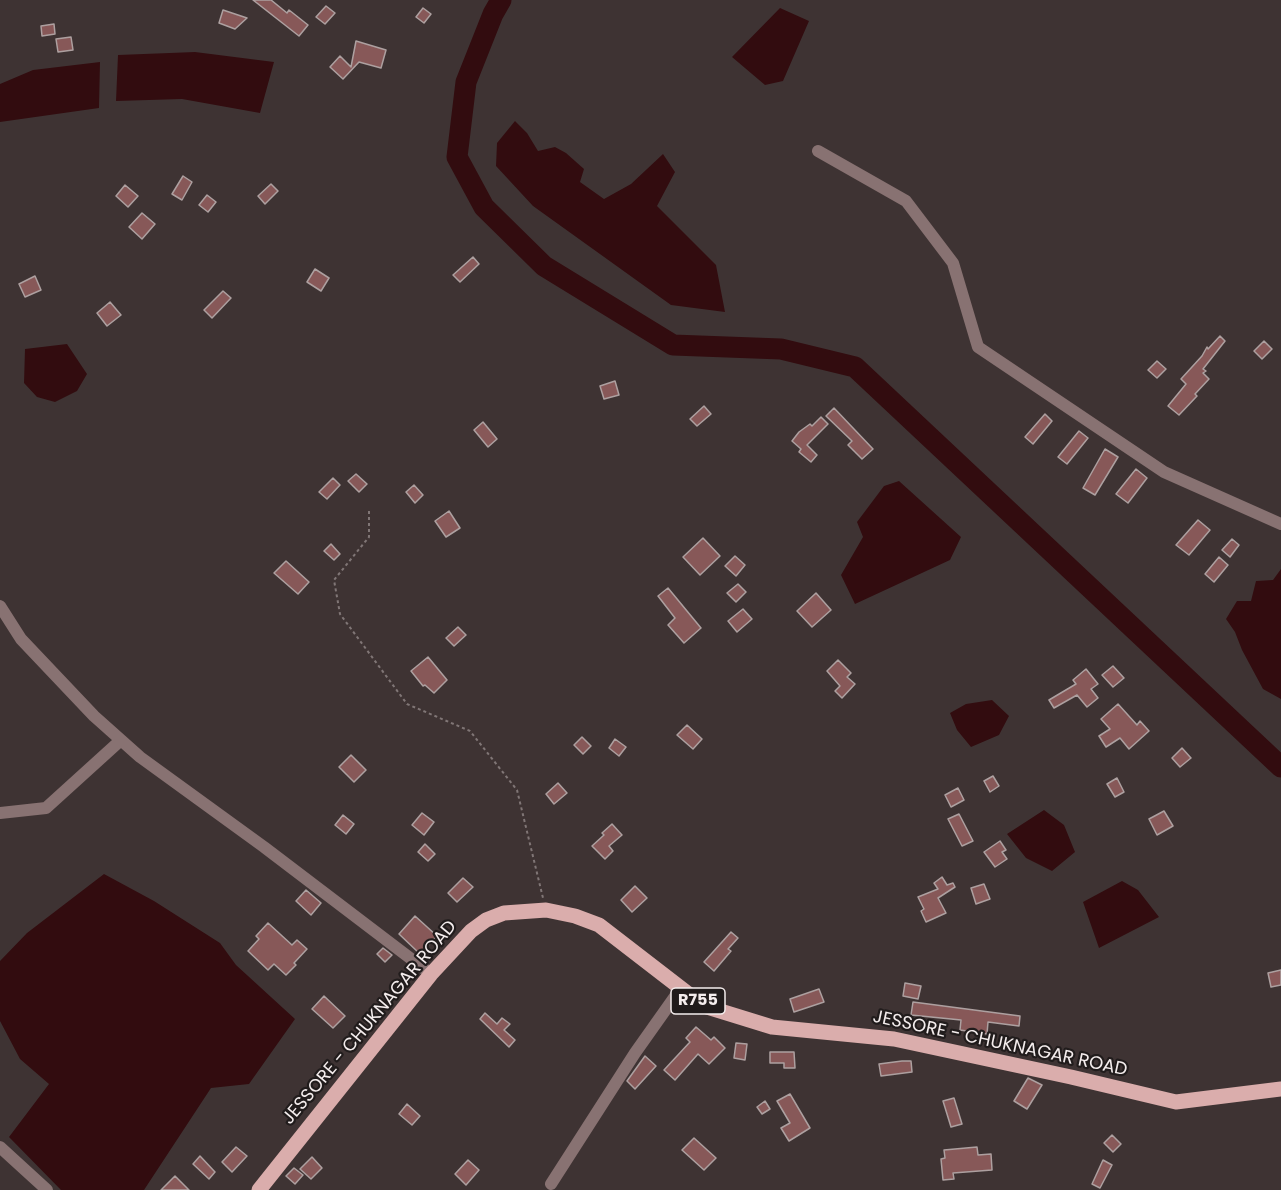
<!DOCTYPE html>
<html>
<head>
<meta charset="utf-8">
<style>
  body { margin:0 }
  canvas { display:block; background:#3e3333 }
</style>
</head>
<body>
<canvas width="1281" height="1190"></canvas>
<script>
const ctx = document.querySelector('canvas').getContext('2d');
ctx.lineJoin = 'round';
function paint(path, color) { ctx.fillStyle = color; ctx.fill(path, 'evenodd'); }
function stroke(path, color, width, dash) { ctx.strokeStyle = color; ctx.lineWidth = width; ctx.lineCap = dash ? 'butt' : 'round'; ctx.setLineDash(dash || []); ctx.stroke(path); }
function write(font, color, halo, rows, align = 'center') {
  ctx.font = font + ' Poppins,sans-serif'; ctx.lineWidth = 4.5; ctx.setLineDash([]); ctx.textBaseline = 'middle'; ctx.strokeStyle = halo; ctx.fillStyle = color; for (const [text, x, y, turn = 0] of rows) {
    ctx.save(); ctx.translate(x, y); ctx.rotate((+turn || 0) * Math.PI / 180); ctx.textAlign = isNaN(turn) ? turn : align; if (halo) ctx.strokeText(text, 0, 0); ctx.fillText(text, 0, 0); ctx.restore();
  }
}
paint(new Path2D(`
  M780,8L809,21L783,81L765,85L732,57Z
  M195,52L274,62L260,113L182,99L116,101L118,55Z
  M100,62L99,108L0,122V84L33,70Z
  M515,121L527,133L538,151L555,147L566,153L584,169L580,182L604,199L631,184L663,154L675,172L657,206L716,265L725,312L671,305L533,206L496,166L497,143Z
  M67,344L87,374L77,391L55,402L37,397L24,383L25,349Z
  M899,481L961,537L950,560L855,604L841,575L863,537L857,522L884,486Z
  M1281,569V699L1263,689L1242,650L1235,632L1226,619L1237,601H1251L1256,581L1273,580Z
  M992,700L1009,716L999,735L971,747L957,730L950,713L966,704Z
  M1044,810L1064,825L1075,852L1052,871L1026,858L1007,834Z
  M104,874L154,901L220,943L236,965L295,1019L249,1084L211,1088L144,1190H61L9,1137L49,1084L20,1059L0,1021V961L27,933Z
  M1122,881L1138,890L1159,917L1099,948L1083,902Z`), '#320c0f');
stroke(new Path2D(`
  M501,0L493,14L466,82L457,157L484,207L544,266L673,345L781,349L855,367L1281,767`), '#320c0f', 21);
const building = new Path2D(`
  M253,0H271L287,13L289,10L308,25L299,36Z
  M326,6L335,13L325,24L316,17Z
  M423,8L431,14L424,23L416,17Z
  M223,10L247,18L235,29L219,23Z
  M54,24L55,34L42,36L41,26Z
  M71,37L73,50L58,52L56,39Z
  M356,41L386,50L381,68L359,62L343,79L330,67L340,56L351,67Z
  M183,176L192,182L182,200L172,194Z
  M271,184L278,191L265,204L258,196Z
  M125,185L138,196L128,207L116,196Z
  M207,195L216,202L208,212L199,205Z
  M142,213L155,224L142,239L129,227Z
  M473,257L479,264L460,282L453,275Z
  M315,269L329,278L321,291L307,282Z
  M35,276L41,290L25,297L19,284Z
  M223,291L231,298L212,318L204,310Z
  M110,302L121,315L107,326L97,313Z
  M1220,336L1225,341L1203,369L1206,371L1203,373L1209,379L1195,394L1197,396L1179,415L1168,406L1186,384L1181,379L1202,356L1207,347L1208,349Z
  M1264,341L1272,349L1262,359L1254,351Z
  M1157,361L1166,369L1157,378L1148,370Z
  M615,381L619,395L604,399L600,386Z
  M704,406L711,414L697,426L690,419Z
  M834,408L873,449L862,459L848,445L852,441L826,416Z
  M1045,414L1052,421L1033,444L1025,437Z
  M821,417L828,424L807,445L817,455L811,462L799,452L801,449L792,441L799,432L810,424L812,426Z
  M483,422L497,439L488,447L474,430Z
  M1079,431L1088,438L1067,464L1058,457Z
  M1105,449L1118,457L1095,495L1083,488Z
  M1136,469L1147,478L1128,503L1116,494Z
  M356,474L367,484L359,492L348,481Z
  M333,478L340,485L327,499L319,492Z
  M414,485L423,495L415,503L406,492Z
  M449,511L460,528L446,537L435,521Z
  M1198,520L1210,530L1189,555L1176,545Z
  M703,538L720,556L700,575L683,557Z
  M1232,539L1239,545L1230,557L1222,550Z
  M331,544L340,554L334,560L324,551Z
  M735,556L745,565L736,576L725,566Z
  M1219,557L1228,565L1214,582L1205,574Z
  M286,561L309,582L298,594L274,573Z
  M738,584L746,592L736,602L727,593Z
  M668,588L701,628L684,643L668,625L675,618L658,596Z
  M816,593L831,610L812,627L797,611Z
  M743,609L752,619L737,632L728,621Z
  M458,627L466,635L454,646L446,638Z
  M428,657L447,680L434,693L425,685L423,686L411,671Z
  M838,660L851,673L847,677L855,684L842,698L835,691L840,686L827,671Z
  M1113,666L1124,678L1113,687L1102,675Z
  M1086,669L1098,684L1091,689L1098,698L1087,707L1077,695L1054,708L1049,700L1076,684L1073,680Z
  M1118,704L1137,725L1140,721L1149,731L1129,749L1120,738L1106,747L1099,736L1110,729L1101,719Z
  M687,725L702,739L693,749L677,735Z
  M582,737L591,746L583,754L574,745Z
  M615,739L626,747L619,756L609,748Z
  M1182,748L1191,758L1180,767L1172,758Z
  M351,755L366,770L354,782L339,767Z
  M993,776L999,786L990,792L984,781Z
  M1117,778L1124,792L1115,797L1107,784Z
  M558,783L567,793L554,804L546,794Z
  M958,788L964,800L951,807L945,795Z
  M1164,811L1173,826L1157,835L1149,819Z
  M422,813L434,822L424,835L412,825Z
  M959,814L973,841L962,846L948,819Z
  M343,815L354,824L346,834L335,825Z
  M612,824L622,835L609,846L613,851L605,859L592,846L604,835L602,833Z
  M1000,841L1006,850L1002,852L1007,859L995,867L984,852Z
  M425,844L435,854L428,861L418,852Z
  M942,877L947,885L953,883L955,887L938,898L946,913L926,922L921,911L924,909L918,897L938,889L934,883Z
  M463,878L473,887L457,902L448,893Z
  M984,884L990,899L976,904L971,888Z
  M635,886L647,898L632,912L621,900Z
  M306,890L321,903L311,915L296,901Z
  M415,916L437,936L420,954L399,934Z
  M268,923L292,945L297,940L307,949L294,963L296,965L286,975L274,964L268,970L248,951L259,939L256,936Z
  M731,932L738,938L728,949L731,951L714,971L704,962Z
  M383,948L392,955L385,962L377,954Z
  M1281,970V985L1271,987L1268,973Z
  M905,983L921,986L918,999L903,996Z
  M819,989L824,1002L794,1012L790,999Z
  M324,996L345,1016L333,1028L312,1009Z
  M913,1002L1020,1016L1019,1026L988,1022L987,1034L960,1030L961,1020L911,1015Z
  M485,1013L497,1024L502,1018L510,1024L504,1030L515,1040L509,1047L480,1019Z
  M696,1027L711,1040L714,1037L725,1048L709,1064L698,1054L675,1080L664,1070L690,1042L686,1038Z
  M736,1043L747,1044L745,1060L734,1058Z
  M770,1052H794L795,1068H784V1063H770Z
  M645,1056L656,1066L635,1089L627,1081Z
  M902,1061H911L912,1072L881,1076L879,1064Z
  M1028,1078L1042,1085L1027,1109L1014,1101Z
  M790,1094L810,1128L789,1141L781,1128L790,1123L777,1101Z
  M954,1098L962,1124L951,1127L943,1101Z
  M765,1101L770,1109L762,1114L757,1107Z
  M407,1104L420,1116L412,1125L399,1114Z
  M1112,1135L1121,1144L1113,1152L1104,1143Z
  M694,1138L716,1158L704,1170L682,1150Z
  M236,1147L247,1156L232,1172L222,1162Z
  M977,1147L978,1155L991,1154L992,1170L953,1173L954,1179L943,1180L941,1159L945,1158L944,1150Z
  M200,1156L215,1172L209,1179L193,1164Z
  M312,1157L322,1168L311,1179L300,1169Z
  M468,1160L479,1170L466,1185L455,1174Z
  M1103,1160L1112,1165L1100,1188L1092,1184Z
  M294,1168L303,1175L295,1184L286,1176Z
  M175,1176L189,1190H161Z`);
paint(building, '#875858');
stroke(building, '#ada0a0', 1.5);
stroke(new Path2D(`
  M369,511V537L334,580L340,614L407,704L470,731L517,790L543,898`), '#807676', 2, [3, 3]);
stroke(new Path2D(`
  M818,151L906,201L953,263L978,347L1164,472L1281,524
  M0,606L21,639L94,716L140,757L264,847L431,974
  M0,813L46,808L121,740
  M0,1147L47,1190
  M551,1184L635,1053L681,988`), '#887272', 12);
stroke(new Path2D(`
  M259,1190L431,974L471,931L486,920L504,913L546,910L575,916L599,925L704,1006L772,1027L894,1039L1071,1077L1176,1102L1281,1089`), '#daadac', 15);
for (const [x, y, w] of [
  [698,1001,54]
]) { const box = new Path2D(); box.roundRect(x - w / 2, y - 13, w, 26, 4.5); ctx.fillStyle = '#211c1c'; ctx.fill(box); stroke(box, '#f4eded', 1.5); }
write('bold 16px', '#f4eded', null, [
  ["R755",698,1001]
]);
write('18px', '#f4eded', '#211c1c', [
  ["JESSORE - CHUKNAGAR ROAD",370,1023,-50],
  ["JESSORE - CHUKNAGAR ROAD",1000,1044,12]
]);
</script>
</body>
</html>
